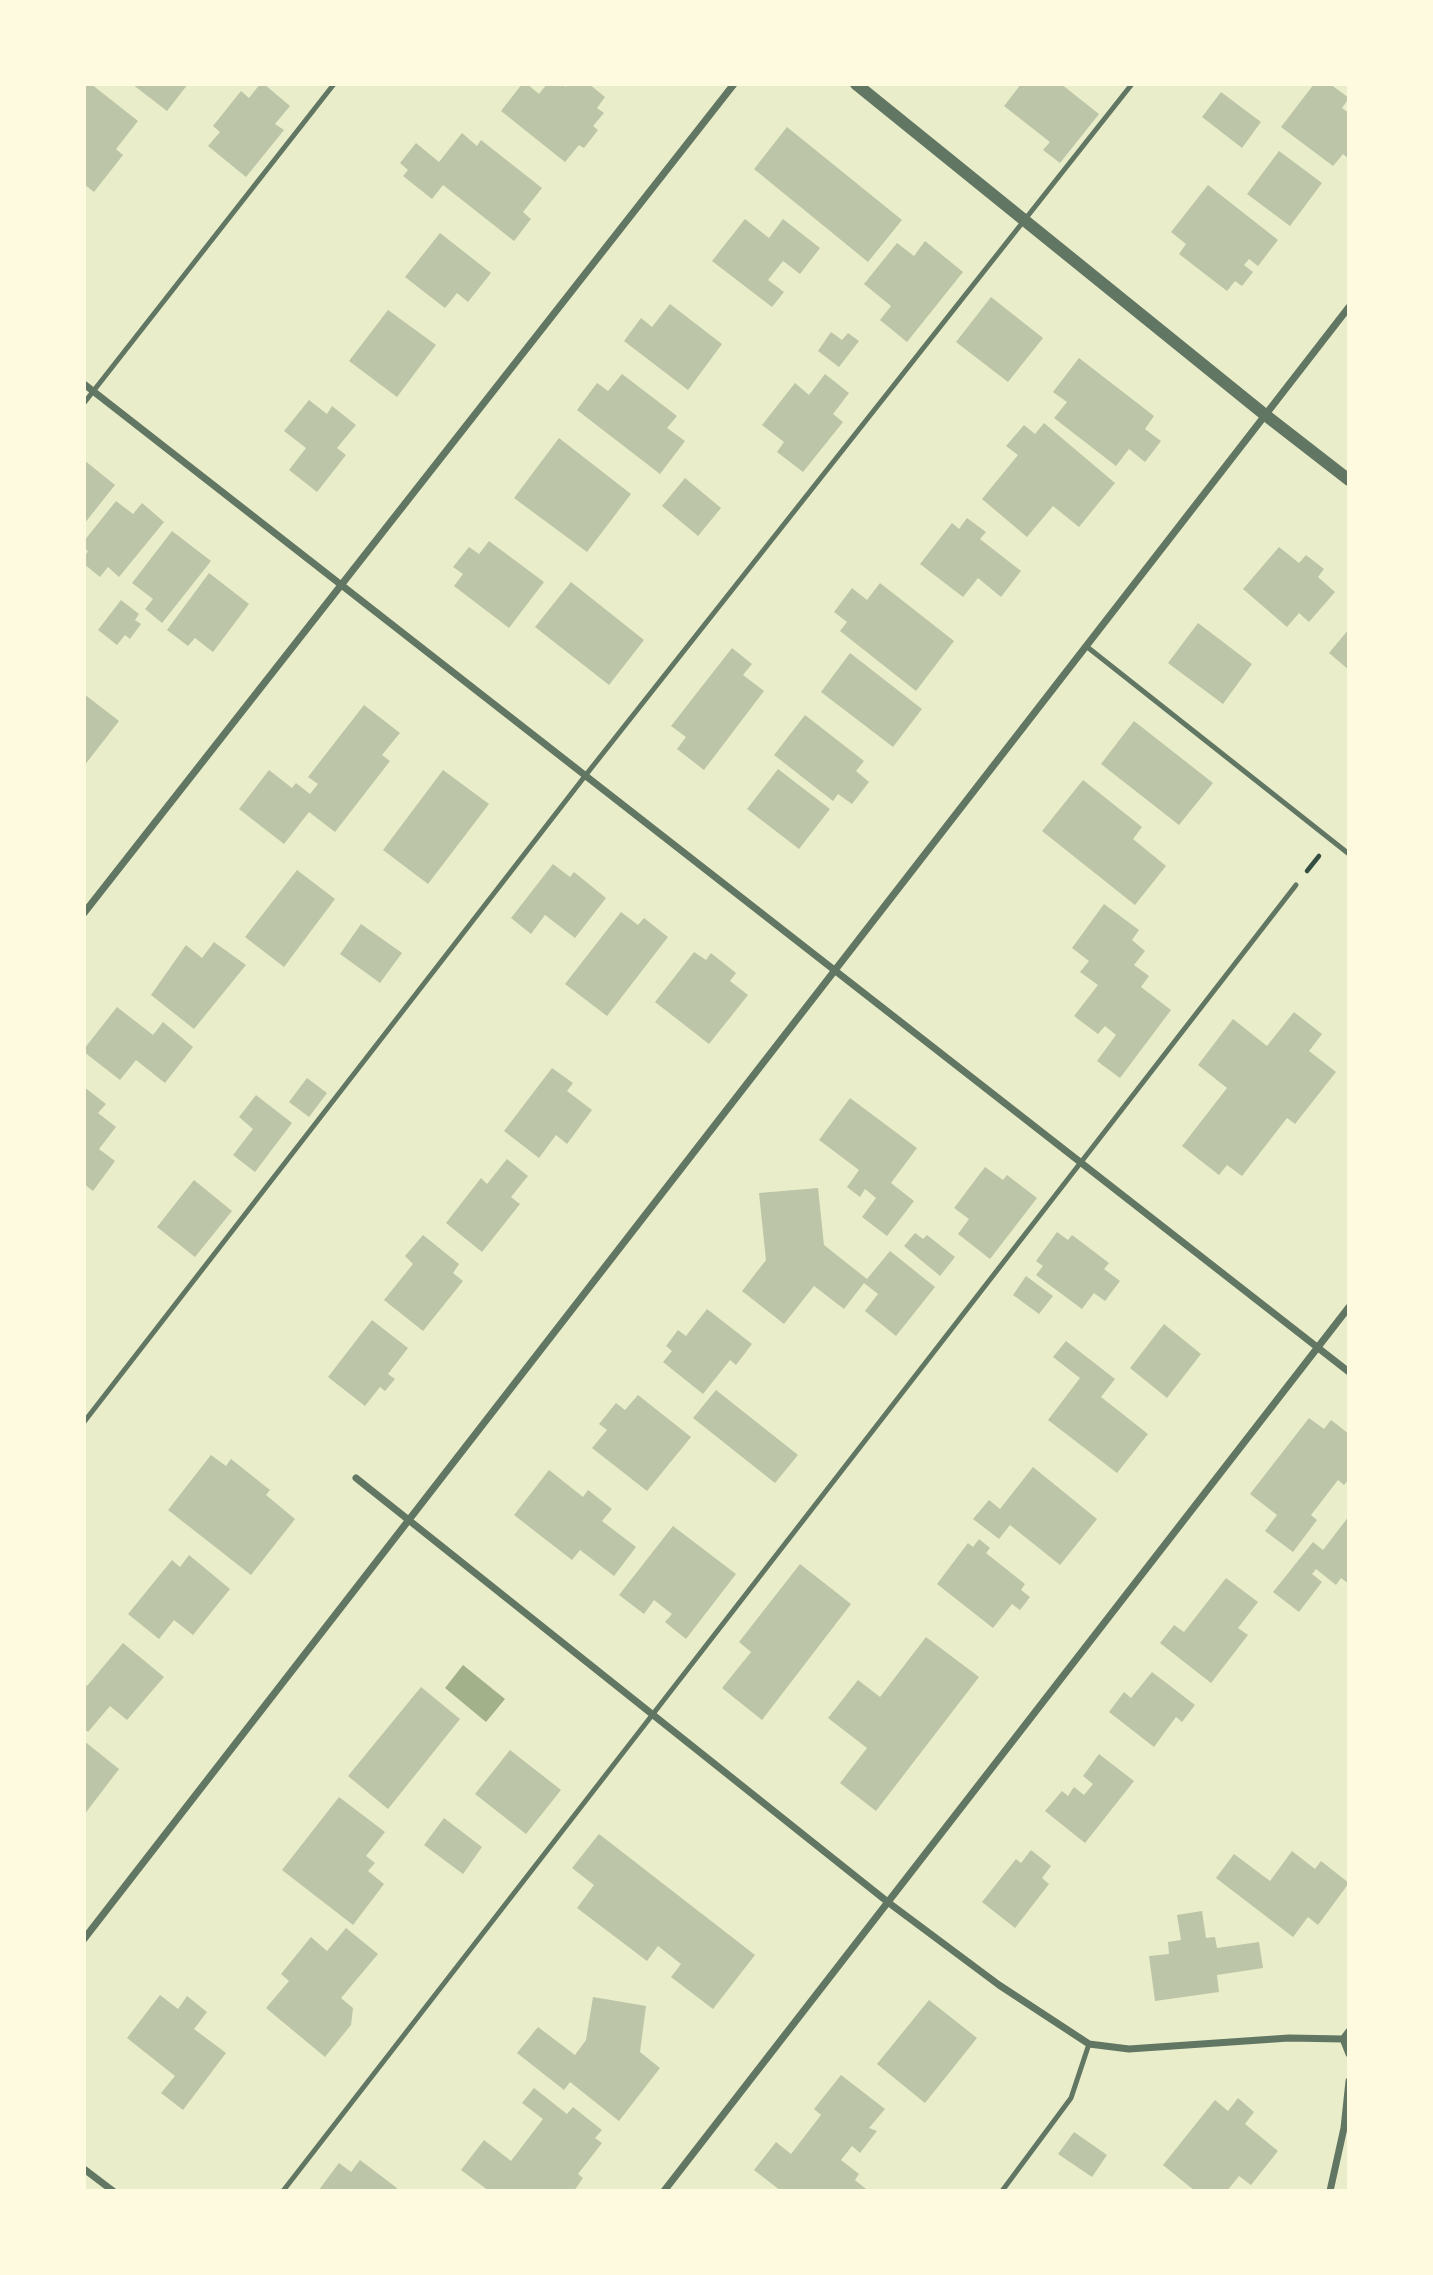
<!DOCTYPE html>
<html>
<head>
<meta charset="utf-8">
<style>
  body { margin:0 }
  #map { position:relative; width:1433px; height:2275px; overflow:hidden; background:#e9edc9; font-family:"Fira Sans",sans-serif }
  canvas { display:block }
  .frame { position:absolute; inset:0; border:86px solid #fefae0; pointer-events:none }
</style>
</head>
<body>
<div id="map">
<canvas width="1433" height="2275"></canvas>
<div class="frame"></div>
</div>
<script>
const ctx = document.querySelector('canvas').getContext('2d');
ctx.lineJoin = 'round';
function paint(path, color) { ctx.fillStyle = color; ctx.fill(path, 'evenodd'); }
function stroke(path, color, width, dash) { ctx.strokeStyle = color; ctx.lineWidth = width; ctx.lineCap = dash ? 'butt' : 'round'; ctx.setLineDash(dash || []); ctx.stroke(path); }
paint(new Path2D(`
  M463,1665L505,1699L486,1722L445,1688Z`), '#a3b18a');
paint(new Path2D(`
  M84,84H91L138,121L116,149L123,155L94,192L84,184Z
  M132,84H188L167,111Z
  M260,84H264L290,106L275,124L284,130L246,177L208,146L220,132L213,126L241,91L249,98Z
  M522,84H527L539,94L547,84H561L566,87L568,84H589L605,97L597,108L604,113L593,126L598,130L584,148L579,145L565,162L501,111Z
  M1021,84H1061L1099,114L1060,163L1043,150L1050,142L1004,106Z
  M1314,84H1330L1349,98L1342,108L1349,113V159L1343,154L1333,166L1281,127Z
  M1221,92L1261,122L1242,148L1202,117Z
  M787,127L902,220L868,262L754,169Z
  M462,133L477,146L481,140L542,188L523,212L531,219L514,241L443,185L432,199L403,176L408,170L400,163L416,143L439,162Z
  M1279,151L1322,183L1290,226L1247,194Z
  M1208,185L1278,240L1258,266L1249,259L1244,265L1253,272L1242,286L1235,281L1227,291L1179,254L1186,244L1171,232Z
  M745,219L769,238L783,219L820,248L800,274L783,261L768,280L784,292L772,307L712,261Z
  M440,233L491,273L468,302L457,293L445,308L405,277Z
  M925,241L963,272L907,342L880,320L891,306L864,284L897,243L914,256Z
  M991,297L1043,338L1008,382L956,342Z
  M670,304L722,344L688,390L624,341L641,318L652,327Z
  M388,310L436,345L397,397L349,361Z
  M831,332L842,340L848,333L859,341L839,367L818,351Z
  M1079,358L1154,416L1145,429L1161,441L1145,462L1129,449L1116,466L1054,418L1067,402L1053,392Z
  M622,374L677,416L667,428L685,441L660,474L577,410L597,383L608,391Z
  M825,374L849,393L833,414L843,422L803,472L777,452L784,442L762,425L795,383L809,395Z
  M309,400L327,414L332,406L356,425L337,448L346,455L317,492L289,470L306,448L284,431Z
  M1044,423L1115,483L1079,527L1053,506L1027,537L982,499L1018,455L1006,446L1024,425L1035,434Z
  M559,438L631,494L587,552L514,498Z
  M84,460L115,485L84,524Z
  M685,478L721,508L698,536L662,506Z
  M116,501L133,514L142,503L164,522L119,577L108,567L100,577L84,564V557L88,551L84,548V541Z
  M967,518L986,532L980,539L1021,571L1001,597L978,578L963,597L920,564L952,523L959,529Z
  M172,531L211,561L162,623L145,609L153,599L132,583Z
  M489,541L544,582L509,628L454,586L463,574L453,567L469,547L479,554Z
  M1279,547L1299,563L1306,555L1324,569L1318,577L1335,592L1309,622L1299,613L1287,627L1243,589Z
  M209,573L249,604L213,652L195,638L188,646L167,630Z
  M571,582L644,640L609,685L535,627Z
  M880,583L954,641L916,691L840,631L847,622L834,612L852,588L867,600Z
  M121,600L139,614L135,620L141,624L130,639L125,635L117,645L98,630Z
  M1198,623L1252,664L1223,704L1168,663Z
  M1349,629V670L1329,653Z
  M732,648L752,664L743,675L764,691L704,770L677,749L686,737L671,726Z
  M850,653L922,709L893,747L821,692Z
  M84,694L119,721L84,766Z
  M364,705L400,733L382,755L390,761L335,832L309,812L284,844L239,809L269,770L292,788L296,783L310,794L318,784L308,777Z
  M805,715L864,761L856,771L869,782L852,804L838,794L833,801L774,755Z
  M1134,721L1213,783L1179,825L1101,764Z
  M778,769L830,809L799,849L747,809Z
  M443,770L489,804L428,884L383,850Z
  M1083,780L1142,827L1133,839L1166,866L1135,905L1042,831Z
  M553,864L570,877L574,872L606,898L575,938L545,915L531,934L511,918Z
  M297,870L335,899L284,967L245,937Z
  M1104,904L1139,930L1132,940L1145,951L1134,965L1149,976L1141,987L1171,1010L1120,1078L1097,1061L1116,1035L1105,1026L1098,1034L1074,1016L1098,985L1080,972L1089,961L1072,948Z
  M621,912L638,925L644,918L668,937L607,1016L565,984Z
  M361,924L402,953L380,983L340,954Z
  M214,942L246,965L194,1029L151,995L186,945L202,958Z
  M694,952L706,960L711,953L736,973L730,981L748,995L709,1044L655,1002Z
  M117,1007L153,1035L163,1022L193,1047L165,1083L136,1060L120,1080L84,1052V1049Z
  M1294,1012L1322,1034L1309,1051L1336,1072L1295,1124L1287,1118L1242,1176L1227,1165L1219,1175L1182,1146L1227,1088L1198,1065L1233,1019L1267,1046Z
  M552,1068L573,1083L567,1091L592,1110L567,1144L556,1135L539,1158L504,1131Z
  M307,1078L327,1093L309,1117L289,1102Z
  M84,1087L106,1104L98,1113L116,1127L99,1149L115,1161L93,1191L84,1184Z
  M256,1095L292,1123L255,1172L233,1155L253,1129L239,1117Z
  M850,1098L917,1148L891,1183L914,1201L887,1236L862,1217L876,1198L865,1189L860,1197L847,1187L859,1170L819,1140Z
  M507,1159L528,1176L511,1197L520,1204L482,1252L446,1223L481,1178L487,1184Z
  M985,1167L1003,1180L1007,1175L1037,1198L990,1259L958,1234L969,1219L954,1208Z
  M194,1180L232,1211L195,1257L157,1227Z
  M818,1188L824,1245L867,1279L890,1251L935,1287L896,1336L865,1311L878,1294L864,1283L844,1309L814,1286L784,1324L742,1291L766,1260L759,1193Z
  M1057,1232L1068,1240L1072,1235L1109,1263L1104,1269L1120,1281L1105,1301L1094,1293L1082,1309L1036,1275L1043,1266L1036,1261Z
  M915,1233L923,1239L927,1235L955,1257L940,1276L904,1246Z
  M423,1235L459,1264L453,1273L463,1281L423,1331L384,1300L413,1264L405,1256Z
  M1026,1276L1053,1296L1039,1314L1013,1295Z
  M707,1309L752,1344L736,1365L730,1360L703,1394L663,1362L672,1351L666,1346L678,1330L686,1336Z
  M372,1320L408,1348L388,1374L395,1379L385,1391L380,1387L365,1406L328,1377Z
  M1164,1324L1201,1354L1167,1398L1130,1368Z
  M1066,1341L1115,1379L1101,1397L1148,1434L1117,1473L1048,1420L1080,1378L1053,1357Z
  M716,1390L798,1455L775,1483L693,1418Z
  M638,1395L691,1437L647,1491L592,1448L607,1430L599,1424L616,1403L625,1410Z
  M1309,1418L1324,1429L1331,1420L1349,1434V1479L1344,1485L1338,1480L1311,1515L1317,1520L1293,1552L1265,1531L1277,1515L1250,1494Z
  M211,1455L226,1466L231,1459L270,1490L266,1495L295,1519L251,1575L168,1510Z
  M1033,1467L1097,1519L1060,1565L1010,1525L999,1539L973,1519L989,1500L1000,1509Z
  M549,1470L583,1497L588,1490L612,1509L602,1521L636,1547L614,1576L580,1550L572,1560L514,1515Z
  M1349,1516V1584L1341,1578L1336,1585L1316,1569L1312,1574L1322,1582L1299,1612L1273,1592L1313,1542L1323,1550Z
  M673,1526L736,1574L686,1639L665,1622L672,1614L654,1600L644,1614L619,1595Z
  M979,1539L990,1548L986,1553L1025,1584L1021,1590L1030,1597L1020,1610L1012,1604L993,1628L937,1584L968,1543L973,1547Z
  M189,1555L230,1589L193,1635L174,1620L159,1639L128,1614L172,1560L180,1567Z
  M800,1564L851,1604L762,1720L722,1688L751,1652L739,1642Z
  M1226,1578L1258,1602L1238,1628L1248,1635L1211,1683L1160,1643L1174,1625L1184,1632Z
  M926,1637L979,1677L876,1811L840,1783L867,1748L828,1718L858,1680L880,1697Z
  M123,1643L164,1677L127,1720L110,1706L88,1732L84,1728V1684L87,1686Z
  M1152,1672L1195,1705L1182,1722L1176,1717L1154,1747L1109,1712L1124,1692L1131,1698Z
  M421,1687L460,1719L388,1809L348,1776Z
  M84,1741L119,1769L84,1815Z
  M510,1750L561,1790L526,1834L475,1794Z
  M1099,1754L1134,1781L1085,1843L1045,1811L1062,1791L1068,1796L1074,1787L1084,1795L1093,1784L1083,1776Z
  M339,1797L385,1832L366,1856L375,1863L368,1871L384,1884L353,1925L282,1870Z
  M444,1818L482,1847L463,1874L424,1845Z
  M599,1834L755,1955L713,2009L671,1977L681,1964L658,1946L647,1961L577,1908L594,1885L572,1868Z
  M1031,1850L1051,1866L1042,1878L1049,1884L1015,1928L982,1902L1016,1859L1021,1863Z
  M1292,1851L1315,1869L1321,1861L1349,1883L1318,1925L1308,1917L1293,1937L1216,1878L1234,1854L1270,1881Z
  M1202,1911L1206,1938L1215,1937L1217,1948L1259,1942L1263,1968L1217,1975L1219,1992L1155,2001L1149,1956L1169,1954L1168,1942L1181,1940L1177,1915Z
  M346,1928L378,1954L341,1998L353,2008L351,2025L325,2057L266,2008L289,1981L281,1974L311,1937L327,1951Z
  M160,1995L178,2009L187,1996L207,2012L194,2029L226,2053L183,2110L161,2093L175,2076L127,2038Z
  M593,1997L646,2006L640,2052L660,2068L619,2121L570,2082L564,2090L517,2053L538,2027L575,2055L586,2040Z
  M929,2000L977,2038L925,2103L877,2064Z
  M841,2075L885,2109L869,2128L877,2131L860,2153L852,2146L841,2160L859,2174L855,2180L866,2189L865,2191H781L754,2170L776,2142L791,2154L821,2115L814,2109Z
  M534,2088L567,2114L573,2107L602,2130L595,2138L602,2143L578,2174L583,2178L574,2191H489L461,2170L484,2140L511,2161L543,2119L522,2103Z
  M1238,2098L1254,2112L1245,2124L1278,2151L1251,2185L1239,2176L1227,2191H1195L1163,2165L1215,2100L1228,2111Z
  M1074,2132L1107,2155L1092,2177L1058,2154Z
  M360,2160L397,2188L395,2191H318L339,2163L351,2172Z`), '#bcc5a7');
stroke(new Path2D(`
  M1307,871L1319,856`), '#344e41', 4.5);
stroke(new Path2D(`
  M84,403L334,84
  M1086,646L1349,854
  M84,1422L585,776L1132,84
  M283,2191L1296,885
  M1002,2191L1071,2098L1089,2044`), '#617663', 5);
stroke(new Path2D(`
  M84,384L1349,1372
  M84,913L734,84
  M356,1478L889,1903L999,1985L1089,2044L1129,2049L1289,2038L1343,2039L1349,2031
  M84,1939L1349,307
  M1343,2039L1349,2054
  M84,2169L113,2191
  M664,2191L1349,1307
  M1330,2191L1344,2128L1349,2081`), '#617663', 7);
stroke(new Path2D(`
  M856,84L1264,414L1349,480`), '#617663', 12);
</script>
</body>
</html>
